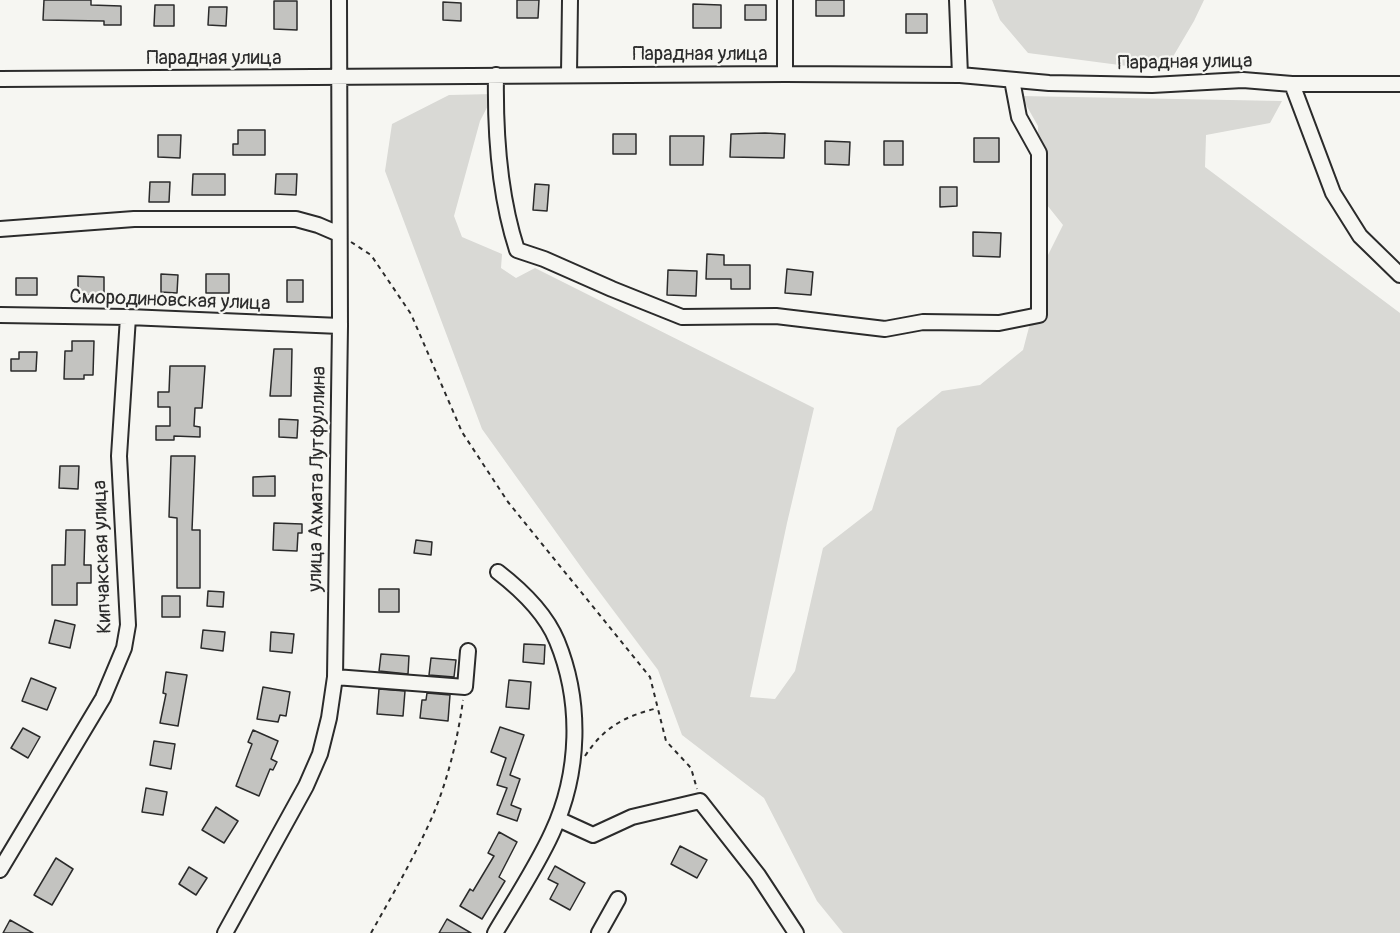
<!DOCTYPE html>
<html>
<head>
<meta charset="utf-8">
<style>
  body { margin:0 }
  canvas { display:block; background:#f6f6f2 }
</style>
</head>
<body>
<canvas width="1400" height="933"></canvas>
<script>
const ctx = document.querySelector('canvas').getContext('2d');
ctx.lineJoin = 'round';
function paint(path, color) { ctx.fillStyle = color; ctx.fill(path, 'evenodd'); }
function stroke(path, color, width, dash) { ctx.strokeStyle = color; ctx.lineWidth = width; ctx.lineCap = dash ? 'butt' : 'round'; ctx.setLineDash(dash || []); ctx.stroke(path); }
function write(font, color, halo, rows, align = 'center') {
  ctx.font = font + ' Pangolin,sans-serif'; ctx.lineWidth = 4.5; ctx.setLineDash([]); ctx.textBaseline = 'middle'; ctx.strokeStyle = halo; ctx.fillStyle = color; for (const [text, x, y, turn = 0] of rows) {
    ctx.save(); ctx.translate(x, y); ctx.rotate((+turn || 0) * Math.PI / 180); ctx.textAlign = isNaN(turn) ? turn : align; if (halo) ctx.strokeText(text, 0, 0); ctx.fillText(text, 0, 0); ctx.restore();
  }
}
paint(new Path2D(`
  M992,0H1204L1194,21L1171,60L1127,66L1028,53L1000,20Z
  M494,94L480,121L454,216L462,237L502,254L501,268L516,278L535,268L814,408L787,523L750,697L775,699L795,671L823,548L872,510L897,428L942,391L980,385L1023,350L1048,255L1063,225L1043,200L1039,184L1038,126L1021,96L1282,101L1270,123L1206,135L1205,167L1400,313V933H843L817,901L764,798L682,735L658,670L586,574L482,429L385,171L392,124L449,95Z`), '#d9d9d5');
const building = new Path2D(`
  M44,0H91V5L121,6V25H104V21L43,20Z
  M517,0H539L538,18H517Z
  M816,0H844V16H816Z
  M274,1H297V30L274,29Z
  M443,2L461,3V21L443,20Z
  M693,4L721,5V28H693Z
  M155,5H174V26H154Z
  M745,5H766V20H745Z
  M209,7H227L226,26L208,25Z
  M906,14H927V33H906Z
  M238,130H265V155H233V144H238Z
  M765,133L785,134L784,158L730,157L731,134Z
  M613,134H636V154H613Z
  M158,135H181L180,158L158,157Z
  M670,136H704L703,165H670Z
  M974,138H999V162H974Z
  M825,141L850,142L849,165L825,164Z
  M884,141H903V165H884Z
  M193,174H225V195H192Z
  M276,174H297L296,195L275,194Z
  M150,182H170L169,202H149Z
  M535,184L549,185L547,211L533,210Z
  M940,187H957V206L940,207Z
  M973,232L1001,233L1000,257L973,256Z
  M707,254L724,255V265H750V289H731V279H706Z
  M787,269L813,272L811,295L785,293Z
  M668,270L697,271L696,296L667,295Z
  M161,274L178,275L177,293L161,292Z
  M206,274H229V293H206Z
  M78,276L104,277V296L78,295Z
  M16,278H37V295H16Z
  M287,280H303V302H287Z
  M72,341H94L93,375H84V379H64L65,351H72Z
  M274,349H292L291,396H270Z
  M19,352H37L36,371H11V359H19Z
  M170,366H205L202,408H195L194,426L200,427V437L174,436V440H156V426H170V407H158V392H169Z
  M279,419L298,420L297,438L279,437Z
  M171,456H195L192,530H200V588H177V518L169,517Z
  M60,466H79L78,489L59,488Z
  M275,476V496H253V477Z
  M274,523L302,524V533H298L297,551L273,550Z
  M66,530H85L84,565H91V583H77V605H52V565H65Z
  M416,540L432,542L431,555L414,553Z
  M379,589H399V612H379Z
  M208,591L224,592L223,607L207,606Z
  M162,596H180V617H162Z
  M55,620L75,625L70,648L49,643Z
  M203,630L225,632L223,651L201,648Z
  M271,632L294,634L292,653L270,651Z
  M524,644L545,645L544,664L523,662Z
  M381,654L409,656L408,674L379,671Z
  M431,658L456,660L454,677L429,675Z
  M166,672L187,675L178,726L160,723L166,694L163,693Z
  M31,678L56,688L47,710L22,701Z
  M509,680L531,682L529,709L506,707Z
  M263,687L290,692L286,716L280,715L278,722L257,719Z
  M379,689L405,691L403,716L377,714Z
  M427,693L450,695L448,721L420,718L422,700H426Z
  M500,727L524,735L510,775L520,779L511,805L521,809L517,821L497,814L507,788L497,785L506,758L491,752Z
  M23,728L40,737L28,758L11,748Z
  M253,730L278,741L271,759L277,762L273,770L270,769L259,796L236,786L252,744L248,742Z
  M154,741L175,744L171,769L150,765Z
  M146,788L167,792L163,815L142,812Z
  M216,807L238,821L224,843L202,830Z
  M499,832L517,842L499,877L505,881L482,919L460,906L470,889L473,891L494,856L488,853Z
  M680,846L707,860L697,878L671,864Z
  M56,858L73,869L52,905L34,895Z
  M555,866L585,883L570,910L550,899L558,884L548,879Z
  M189,867L207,878L196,895L179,884Z
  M447,919L471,933H439Z
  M10,920L33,933H3Z`);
paint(building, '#c3c3c0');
stroke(building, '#2b2b2b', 1.5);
const minor = new Path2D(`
  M957,0L960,75
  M569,74L570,0
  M785,74V0
  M496,75C495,133 499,195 517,250L544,259L612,289L682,317L776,316L885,329L923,322L999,323L1039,315V153L1019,117L1012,80
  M0,79L785,74L960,75L1049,83L1152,85L1243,80L1292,84H1400
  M1292,84L1333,193L1360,236L1400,275
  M0,229L134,219H296L318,225L339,234
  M0,315L128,317L340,326
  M335,677L465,687L468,651
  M558,819L593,835L632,817L700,801L758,875L796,933
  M0,870L103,698L124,648L128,625L119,456L128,317
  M225,933L306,786L320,754L329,718L335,677L340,326L339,0
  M495,933C514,901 537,866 552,833C580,773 582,702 557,641C546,614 520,589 498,572
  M599,933L618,899`);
stroke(minor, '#2b2b2b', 18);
stroke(new Path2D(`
  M351,242L371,255L411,314L462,432L508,502L650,677L666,741L691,768L697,789
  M585,756C604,727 625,716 658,708
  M371,933C393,894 415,856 433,815C448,779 458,738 463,700`), '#2b2b2b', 2, [4.5, 4.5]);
stroke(minor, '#f6f6f2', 14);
write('20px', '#2b2b2b', '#f6f6f2', [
  ["Парадная улица",700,55],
  ["Парадная улица",214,59],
  ["Парадная улица",1185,63,-1],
  ["Смородиновская улица",170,301,2],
  ["улица Ахмата Лутфуллина",318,479,-89],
  ["Кипчакская улица",103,557,-92]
]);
</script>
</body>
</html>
